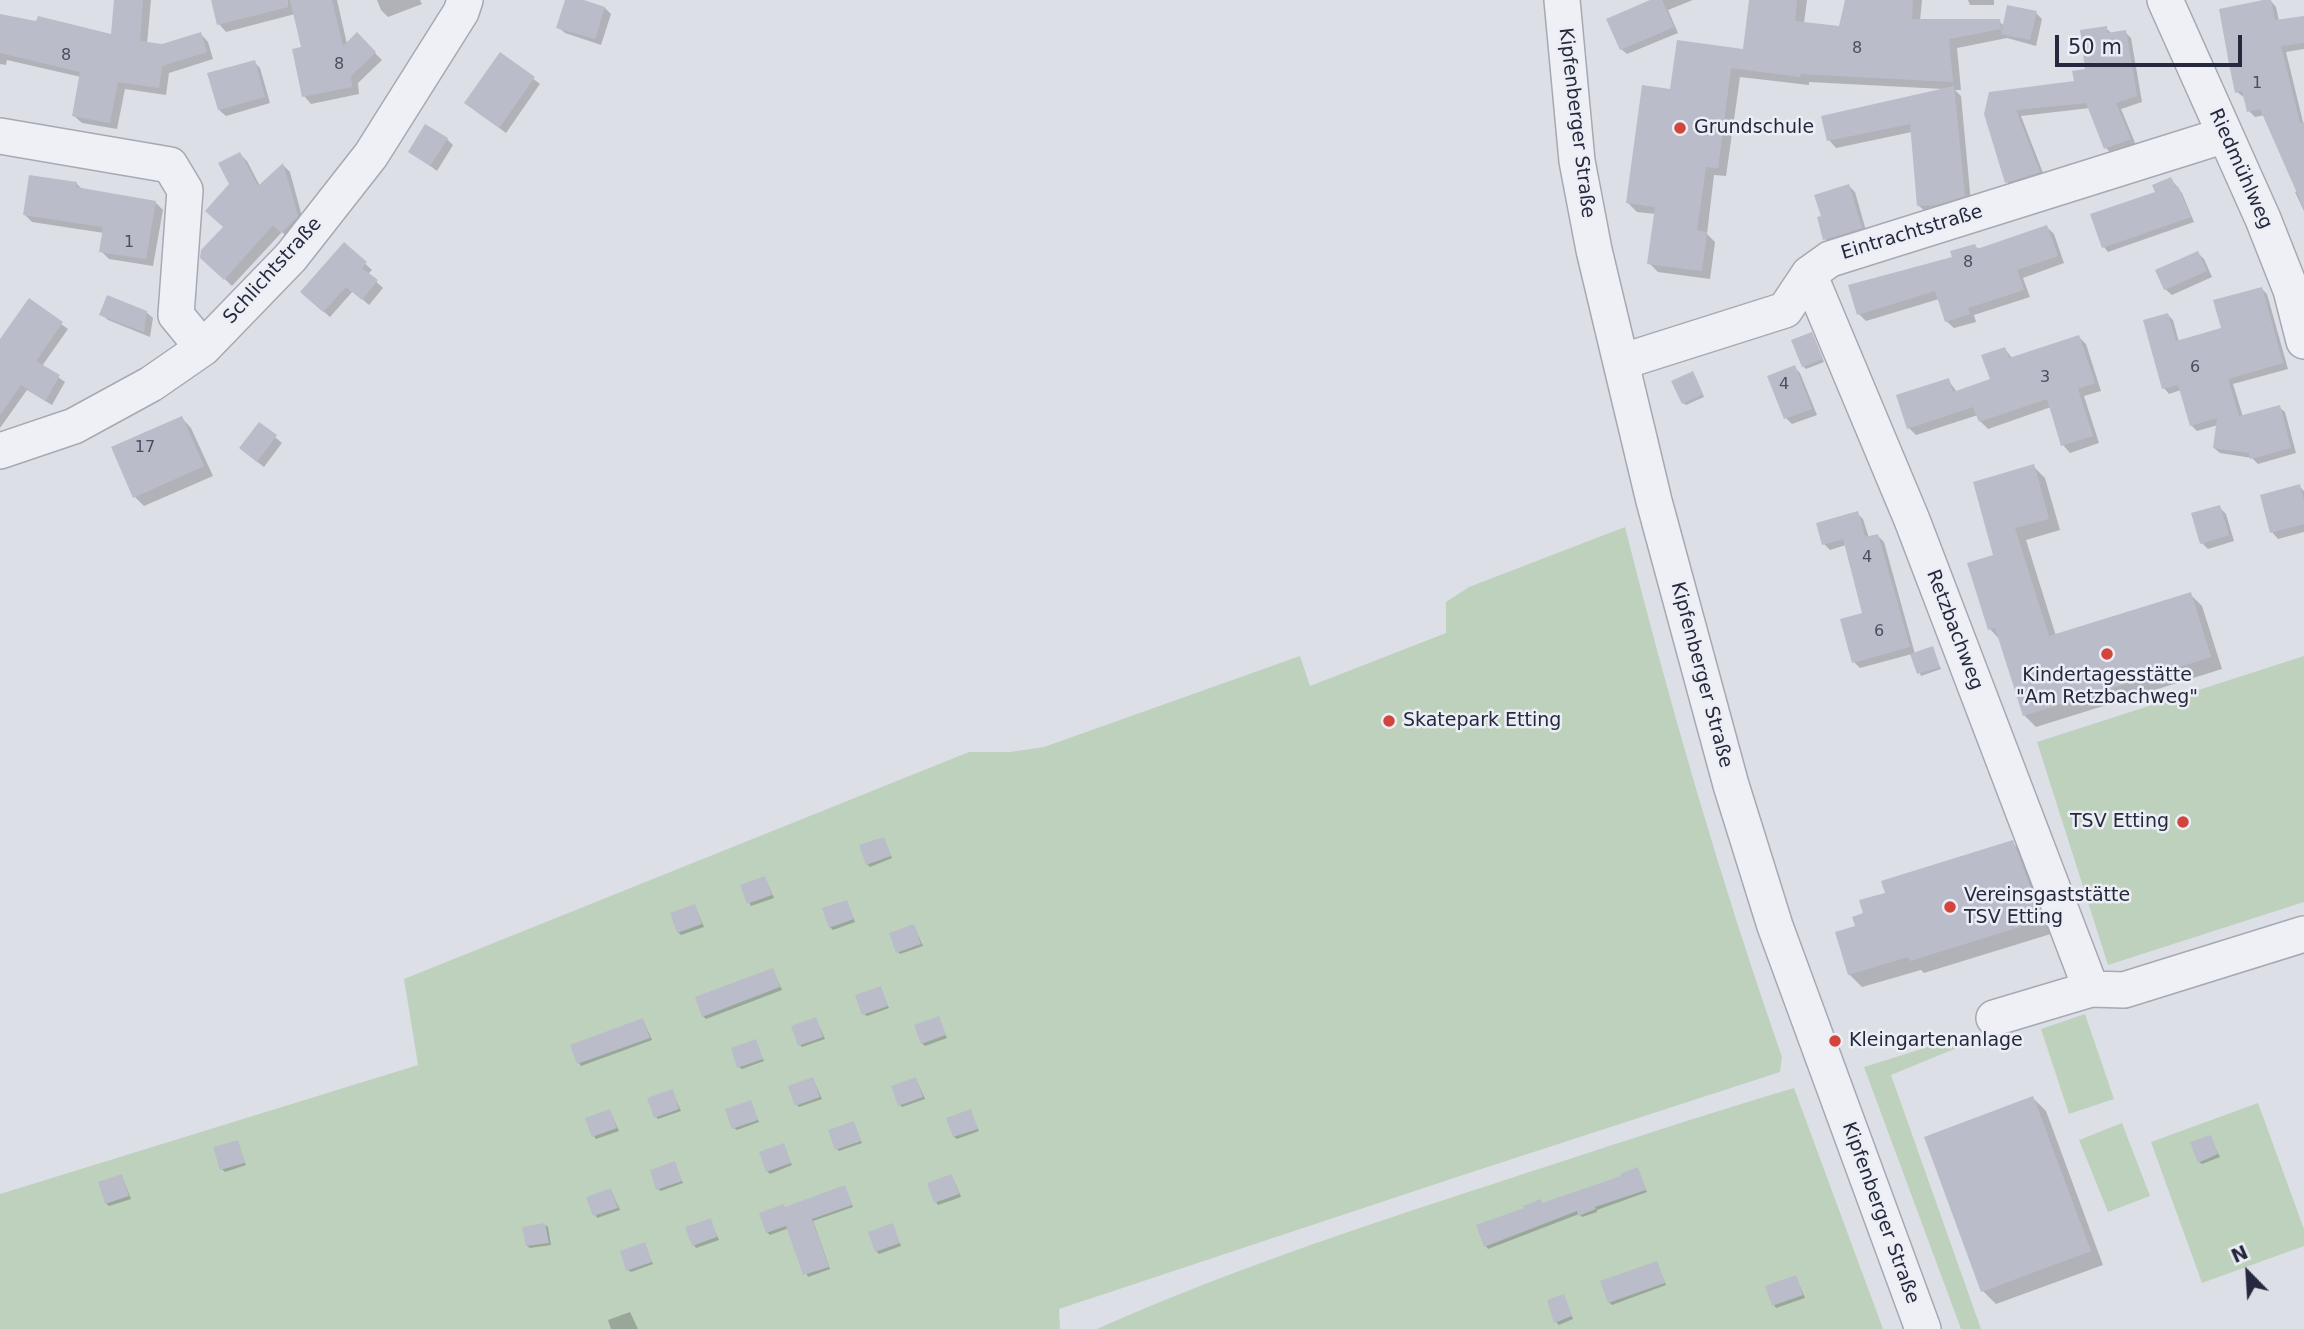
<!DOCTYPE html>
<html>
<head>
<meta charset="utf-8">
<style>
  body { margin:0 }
  #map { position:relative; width:2304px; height:1329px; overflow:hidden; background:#dddfe7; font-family:"DejaVu Sans",sans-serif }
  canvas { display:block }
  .north { position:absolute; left:2213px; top:1238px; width:70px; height:70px; -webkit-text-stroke:5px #eceef5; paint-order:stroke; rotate:336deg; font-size:19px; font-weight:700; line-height:28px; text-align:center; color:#26293e }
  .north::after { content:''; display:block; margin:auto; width:24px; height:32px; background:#26293e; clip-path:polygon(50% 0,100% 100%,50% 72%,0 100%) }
  .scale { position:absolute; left:2055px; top:35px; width:187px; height:32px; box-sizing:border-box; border:4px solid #26293e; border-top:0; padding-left:9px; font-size:21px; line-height:24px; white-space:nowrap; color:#26293e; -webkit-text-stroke:5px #eceef5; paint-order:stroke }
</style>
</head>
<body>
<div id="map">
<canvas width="2304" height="1329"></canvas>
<div class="north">N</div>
<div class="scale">50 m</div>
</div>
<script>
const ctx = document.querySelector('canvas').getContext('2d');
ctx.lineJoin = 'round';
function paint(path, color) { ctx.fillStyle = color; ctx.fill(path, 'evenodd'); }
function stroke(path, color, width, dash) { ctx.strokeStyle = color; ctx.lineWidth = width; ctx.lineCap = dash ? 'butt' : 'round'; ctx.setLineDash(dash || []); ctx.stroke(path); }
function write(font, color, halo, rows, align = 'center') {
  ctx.font = font + ' "DejaVu Sans",sans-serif'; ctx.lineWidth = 5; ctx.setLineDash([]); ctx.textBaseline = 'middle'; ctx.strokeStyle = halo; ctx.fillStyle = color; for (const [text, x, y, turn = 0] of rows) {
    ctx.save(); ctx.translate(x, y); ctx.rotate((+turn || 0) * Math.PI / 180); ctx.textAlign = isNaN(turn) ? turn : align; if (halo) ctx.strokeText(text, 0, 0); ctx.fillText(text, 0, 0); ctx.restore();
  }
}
paint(new Path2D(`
  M1625,527C1670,706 1721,882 1782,1057L1780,1072L1469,1173L1059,1309L1060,1329H0V1194L418,1065L404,979L969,752H1010L1044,747L1300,656L1310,686L1446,633V602L1469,587Z
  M2304,656V902L2108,965L2037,742Z
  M2085,1014L2114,1099L2069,1114L2041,1029Z
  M1963,1036L1964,1045L1891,1075L1981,1329H1961L1864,1067Z
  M1794,1088L1883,1329H1097C1225,1272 1357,1228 1490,1185C1591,1152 1692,1118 1794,1088Z
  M2258,1103L2304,1229V1246L2202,1283L2151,1142Z
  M2122,1123L2150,1196L2108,1212L2079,1140Z`), '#bed1bd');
paint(new Path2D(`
  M116,0H151L147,44L162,46L201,34L208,42L213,59L169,73L166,95L125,89L117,129L82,123L74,116L81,77L7,60L6,65L0,64V16L113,36Z
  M213,0H337L347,44L357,35L382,60L358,83L359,94L311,104L304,96L303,49L295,14L226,32L219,24Z
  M377,0H420L422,4L388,17L381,10Z
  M567,0H578L605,8L611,14L601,45L565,33L558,27Z
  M1655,0H1693L1668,10L1678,33L1627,54L1621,49Z
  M1751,0H1807L1804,23L1841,28L1847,0H1922L1920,21H1999L2005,27L2036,13L2042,19L2036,46L2007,38L1957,48L1961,90H1955L1961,96L1971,203L1927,213L1919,206L1912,132L1836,148L1829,140L1943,89L1809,82V85L1740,77L1726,176L1714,175L1707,234L1715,242L1710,279L1658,272L1649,263L1656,214L1637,212L1628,203L1672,91L1744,51Z
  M1968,0H1994V5H1970Z
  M2270,0L2276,7L2279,21L2304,18V49L2286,52L2304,126V211L2295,192L2298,191L2265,115L2255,117L2249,111L2245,98L2237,92Z
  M2106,28L2112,34L2125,32L2131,38L2142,102L2121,109L2136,145L2112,154L2106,148L2090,108L2021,116L2045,178L2013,188L2007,182L1990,94L2076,83L2087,70Z
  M501,54L540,84L506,133L466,103Z
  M254,62L260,68L270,103L226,116L219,110Z
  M447,139L453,145L437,171L410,151Z
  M240,154L247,161L260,186L283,165L290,172L304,224L289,239L282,232L232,286L210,265L224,227L231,184Z
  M2171,179L2182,193L2194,222L2108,252L2104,247Z
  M76,183L83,190L155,202L163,210L153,266L109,259L101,251L104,233L32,222L24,214Z
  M1849,186L1855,192L1867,234L1831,245L1825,239L1823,217Z
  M2047,227L2054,234L2064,263L2023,278L2030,297L1974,315L1976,322L1954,328L1946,321L1939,299L1866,321L1859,314L1975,246L1980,250Z
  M344,244L372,270L368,274L383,288L369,305L353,291L330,317L308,298Z
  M2198,253L2204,259L2212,277L2172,295L2165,289Z
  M2262,289L2267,294L2288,369L2233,384L2243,417L2279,407L2285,412L2296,453L2258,464L2252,458L2220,453L2214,448L2218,425L2197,431L2191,425L2181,390L2169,394L2164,388L2168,315L2173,320L2179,342L2223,330Z
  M29,301L68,329L42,366L65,382L52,405L27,390L0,428V341Z
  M146,312L153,318L150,337L108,320L101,314Z
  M1814,337L1824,362L1806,369L1803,366Z
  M2079,337L2086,344L2101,391L2084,396L2099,443L2070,453L2063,445L2051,407L1988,429L1980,421L1978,415L1916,435L1909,428L1948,380L1957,392L1992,380L2005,349L2013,359Z
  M1794,367L1800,373L1817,415L1792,424L1786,418Z
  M1695,376L1704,397L1686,405L1683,403Z
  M182,418L191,428L213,476L144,506L135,497Z
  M259,424L282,443L264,467L247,454Z
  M2033,466L2045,478L2060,530L2026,540L2056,636L2190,594L2202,606L2222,669L2036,727L2024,715L2001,641L1990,629L1996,556Z
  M2299,486L2304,491V532L2278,539L2272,532Z
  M2219,507L2226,514L2234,541L2208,549L2202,543Z
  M1857,513L1863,519L1869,538L1878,536L1884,542L1915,654L1932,648L1941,669L1921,676L1912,654L1860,668L1854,662L1864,615L1846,545L1830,550L1824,544Z
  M884,839L892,858L870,867L867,864Z
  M2012,842L2025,855L2054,933L1924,973L1921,970L1862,987L1849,974L1857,927L1865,914L1887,894Z
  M765,878L774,898L751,906L742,886Z
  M847,902L855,922L833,930L830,927Z
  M695,906L704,927L681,935L678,932Z
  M914,926L923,946L900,954L898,952Z
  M773,970L782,990L706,1019L703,1016Z
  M880,988L889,1008L867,1016L864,1014Z
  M938,1018L947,1038L925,1046L922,1043Z
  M816,1019L825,1039L802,1047L800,1045Z
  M643,1020L652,1040L581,1066L579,1063Z
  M755,1041L764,1061L742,1069L739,1067Z
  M813,1079L822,1099L799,1107L797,1105Z
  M916,1079L925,1099L902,1107L900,1105Z
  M672,1091L681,1111L658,1119L656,1117Z
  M2033,1098L2046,1111L2103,1265L1996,1304L1983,1291Z
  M750,1102L759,1122L737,1130L734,1128Z
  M610,1111L619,1131L596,1139L594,1136Z
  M970,1111L979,1131L957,1139L954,1137Z
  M853,1123L862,1143L839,1151L837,1149Z
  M2210,1137L2220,1157L2202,1164L2199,1162Z
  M237,1142L246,1165L225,1172L222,1169Z
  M783,1145L792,1165L770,1174L767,1171Z
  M674,1163L683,1183L661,1191L658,1189Z
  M1637,1169L1647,1192L1597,1210V1212L1582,1217L1579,1214L1488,1249L1486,1246Z
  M122,1176L131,1199L109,1206L106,1203Z
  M952,1176L961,1197L938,1205L936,1202Z
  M845,1187L853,1207L813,1221L830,1269L808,1277L789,1228L770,1235L767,1232L786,1208Z
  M611,1190L620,1210L597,1218L589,1198Z
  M710,1220L719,1240L696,1248L694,1245Z
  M545,1225L548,1227L551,1245L530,1248L527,1246Z
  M892,1225L901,1246L879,1254L876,1251Z
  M644,1244L653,1264L631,1272L628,1270Z
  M1657,1263L1666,1285L1612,1305L1609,1302Z
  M1796,1277L1805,1298L1776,1308L1774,1305Z
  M1564,1296L1573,1319L1559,1325L1556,1322Z
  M630,1312L638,1329H611L608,1320Z`), '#0003');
paint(new Path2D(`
  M114,0H143L140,41L162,44L201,32L207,52L162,66L159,88L118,82L110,123L72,116L80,72L0,53V14L36,21L38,16L111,34Z
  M211,0H288V7L217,25Z
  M290,0H332L343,46L357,32L376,52L351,76L352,87L302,97L292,49L301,47Z
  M565,0H584L605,7L595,39L556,28Z
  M1650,0H1662L1674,27L1620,50L1606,19Z
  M1749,0H1797L1795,21L1839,26L1845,0H1913L1912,19H2000L2001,29L1949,39L1953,82L1801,74L1800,77L1731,68L1718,168L1706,167L1697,230L1707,232L1702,271L1647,264L1655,207L1626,203L1642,85L1670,89L1677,40L1743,49Z
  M2263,0H2271L2275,20L2304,16V43L2281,46L2300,123L2304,122V209L2260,109L2247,112L2242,91L2235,93L2229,64L2219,9Z
  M2007,5L2037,11L2030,40L2001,34Z
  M2107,26V33L2126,30L2137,96L2116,103L2131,139L2104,149L2086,103L2016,110L2040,172L2005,183L1984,114L1989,92L2074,81L2072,71L2085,69L2080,30Z
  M500,52L535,77L499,128L464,103Z
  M255,60L265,97L218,110L207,73Z
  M1954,86L1965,196L1936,205L1917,206L1910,124L1827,141L1821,116Z
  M425,124L448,138L430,166L408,152Z
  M240,152L258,186L283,163L298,216L281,233L273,225L224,280L200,258L201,250L223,227L205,211L229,184L218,163Z
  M29,175L77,182L76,187L156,201L146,259L99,252L103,227L23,215Z
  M2171,177L2176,187L2178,186L2191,217L2102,248L2090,214L2155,192L2152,185Z
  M1849,184L1862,228L1823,240L1817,217L1821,216L1814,195Z
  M2047,225L2058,256L2017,270L2024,290L1968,308L1970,314L1945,322L1935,291L1857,315L1848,285L1952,257L1950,251L1975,244L1977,249Z
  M344,242L367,262L362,268L378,280L362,300L346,287L323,312L300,292Z
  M2198,251L2207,271L2164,290L2155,270Z
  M2262,287L2283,363L2228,379L2239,416L2280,405L2291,448L2250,459L2249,453L2213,448L2217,418L2190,426L2178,385L2162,389L2143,320L2168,313L2176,341L2221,328L2213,300Z
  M107,295L147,311L144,332L99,315Z
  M29,298L63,322L36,361L60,375L45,401L21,385L0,415V339Z
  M1812,332L1823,359L1802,367L1791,340Z
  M2079,335L2095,383L2078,389L2093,436L2061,446L2047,399L1979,422L1973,407L1907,429L1896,395L1949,378L1953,392L1990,379L1981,355L2005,347L2009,358Z
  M1795,365L1812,409L1784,419L1767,376Z
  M1693,371L1703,394L1682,404L1671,381Z
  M182,416L204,466L133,498L111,447Z
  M259,422L277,435L257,462L239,448Z
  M2034,464L2049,519L2015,528L2049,636L2191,592L2211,657L2023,716L1995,628L1988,630L1967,563L1993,555L1973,482Z
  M2300,484L2304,501V524L2270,533L2260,495Z
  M2220,505L2229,535L2200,544L2191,513Z
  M1858,511L1865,537L1878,534L1910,647L1852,663L1840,619L1862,613L1843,539L1822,545L1816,523Z
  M1933,646L1940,667L1917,674L1910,654Z
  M884,837L891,856L866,865L859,845Z
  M2013,840L2042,920L1910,961L1908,957L1848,975L1835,932L1855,926L1852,917L1863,913L1859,900L1885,893L1881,881Z
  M765,876L772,895L747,904L740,885Z
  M847,900L854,919L829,928L822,908Z
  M695,904L702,924L677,933L670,913Z
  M914,924L921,944L896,953L889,933Z
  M773,968L780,987L702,1017L695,997Z
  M881,986L888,1006L862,1015L855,995Z
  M939,1016L946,1035L921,1044L914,1025Z
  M816,1017L823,1037L798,1046L791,1026Z
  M643,1018L650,1038L577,1064L570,1045Z
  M756,1039L763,1059L737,1068L731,1048Z
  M813,1077L820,1097L795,1106L788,1086Z
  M916,1077L923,1097L898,1106L891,1086Z
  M673,1089L679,1109L654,1118L647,1098Z
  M2033,1096L2091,1251L1981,1292L1924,1137Z
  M751,1100L758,1120L732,1129L725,1109Z
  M610,1109L617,1128L592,1137L585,1118Z
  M971,1109L978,1129L953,1137L946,1118Z
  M854,1121L861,1141L835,1150L828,1130Z
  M2211,1135L2218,1154L2198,1163L2190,1142Z
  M238,1140L245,1163L220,1170L213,1147Z
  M784,1143L791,1163L766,1172L759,1152Z
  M675,1161L682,1181L656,1190L650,1170Z
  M1638,1167L1646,1190L1595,1207L1596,1209L1578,1216L1577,1211L1484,1247L1476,1225L1524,1208L1523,1206L1541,1199L1542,1203L1621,1176L1620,1174Z
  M122,1174L129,1196L105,1204L98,1182Z
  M952,1174L959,1194L934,1203L927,1183Z
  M845,1185L852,1205L812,1219L829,1267L803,1275L786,1226L766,1233L759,1213L784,1204L785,1207Z
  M611,1188L618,1208L593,1216L586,1197Z
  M711,1218L717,1237L692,1246L685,1227Z
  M545,1223L549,1243L526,1246L522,1227Z
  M893,1223L900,1243L875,1252L868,1232Z
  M645,1242L652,1262L626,1271L620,1251Z
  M1657,1261L1665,1283L1608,1303L1600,1281Z
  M1796,1275L1803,1295L1772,1306L1765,1286Z
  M1564,1294L1572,1316L1554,1323L1547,1300Z`), '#babcca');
const minor = new Path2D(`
  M1562,0L1577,161L1594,250L1654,501L1731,785L1775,926L1923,1329
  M2165,0L2263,219L2291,290L2304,341
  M0,136L170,165L185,190L176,315L203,348
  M1809,274L1912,520L2091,989
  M1621,362L1785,310L1809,274L1830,259L2225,135
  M0,451L74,426L151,384L203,348L291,257L371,155L461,12L465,0
  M1994,1018L2091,989L2124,990L2304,934`);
stroke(minor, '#a6a8b4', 38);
stroke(minor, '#eff0f5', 35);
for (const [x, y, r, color] of [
  [1680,128,7,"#d2453c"],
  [2107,654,7,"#d2453c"],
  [1389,721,7,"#d2453c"],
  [2183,822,7,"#d2453c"],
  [1950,907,7,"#d2453c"],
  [1835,1041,7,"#d2453c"]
]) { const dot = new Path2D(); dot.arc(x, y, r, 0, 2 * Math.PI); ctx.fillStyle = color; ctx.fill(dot); stroke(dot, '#eceef5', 2.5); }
write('16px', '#4b4e61', null, [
  ["8",1857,49],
  ["8",66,56],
  ["8",339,65],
  ["1",2257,84],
  ["1",129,243],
  ["8",1968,263],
  ["6",2195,368],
  ["3",2045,378],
  ["4",1784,385],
  ["17",145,448],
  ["4",1867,558],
  ["6",1879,632]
]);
write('19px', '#26293e', '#eceef5', [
  ["Kipfenberger Straße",1576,123,83],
  ["Riedmühlweg",2240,169,66],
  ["Eintrachtstraße",1912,233,-17],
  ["Schlichtstraße",273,271,-48],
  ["Retzbachweg",1954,630,69],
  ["Kipfenberger Straße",1701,675,75],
  ["Kipfenberger Straße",1880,1213,70]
]);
write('19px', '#26293e', '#eceef5', [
  ["Grundschule",1694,128],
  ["Kindertagesstätte",2107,676,"center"],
  ["\"Am Retzbachweg\"",2107,698,"center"],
  ["Skatepark Etting",1403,721],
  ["TSV Etting",2169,822,"right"],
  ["Vereinsgaststätte",1964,896],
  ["TSV Etting",1964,918],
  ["Kleingartenanlage",1849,1041]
], 'left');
</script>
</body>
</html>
